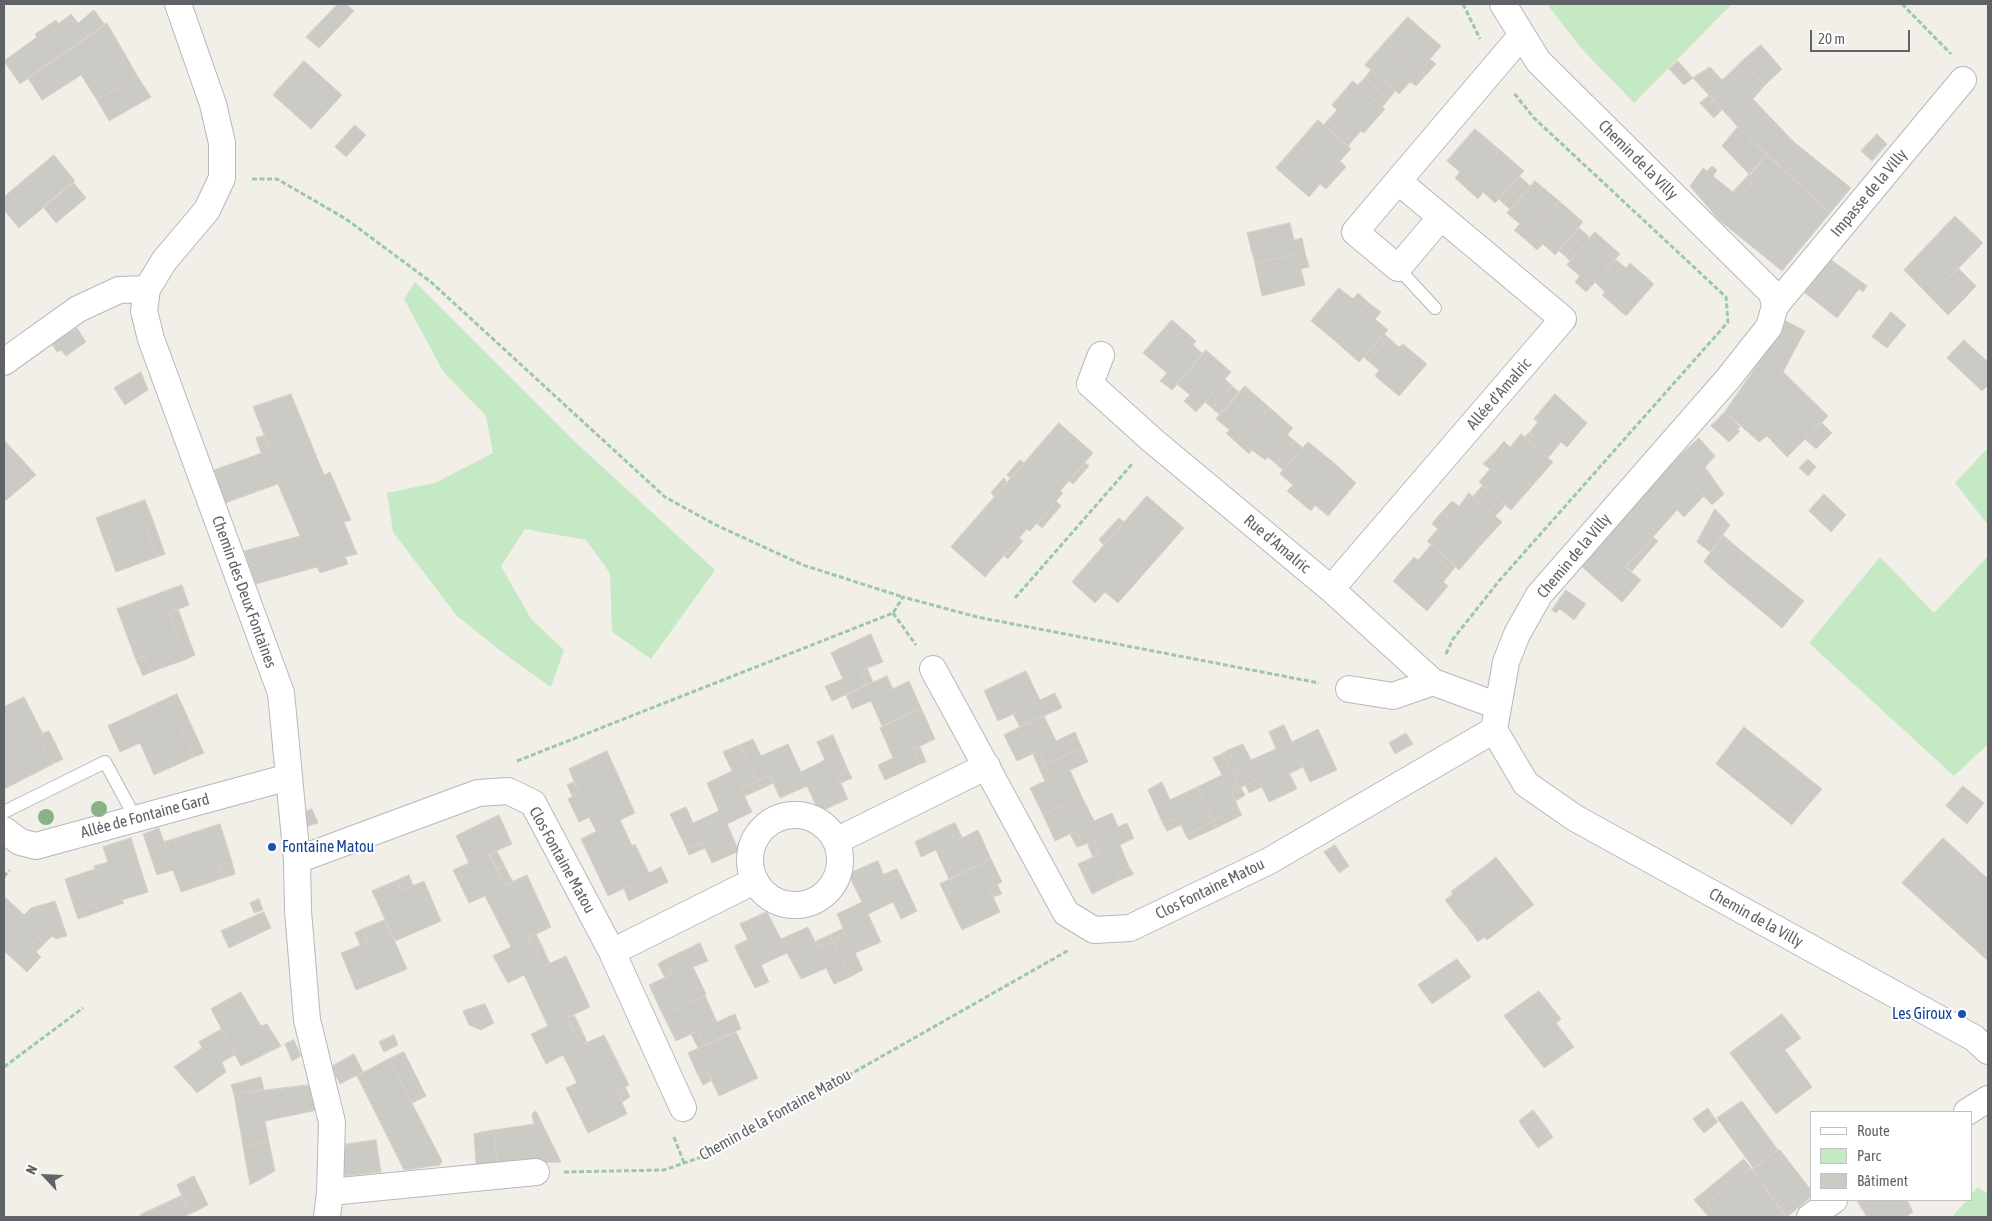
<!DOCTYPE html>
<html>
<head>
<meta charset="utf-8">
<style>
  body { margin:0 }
  #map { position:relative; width:1992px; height:1221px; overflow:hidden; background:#f1efe8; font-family:"Asap Condensed",sans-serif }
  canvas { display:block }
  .frame { position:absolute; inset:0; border:5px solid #5f6368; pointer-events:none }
  .legend { position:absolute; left:1810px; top:1111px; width:162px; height:90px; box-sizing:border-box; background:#fff; border:1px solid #bfc1c3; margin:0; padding:6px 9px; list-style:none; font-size:15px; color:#5f6368 }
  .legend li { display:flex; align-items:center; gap:10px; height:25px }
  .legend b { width:25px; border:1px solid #bfc1c3 }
  .north { position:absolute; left:20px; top:1151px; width:50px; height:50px; -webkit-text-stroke:4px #fff; paint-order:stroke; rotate:295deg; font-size:14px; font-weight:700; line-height:20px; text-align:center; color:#5f6368 }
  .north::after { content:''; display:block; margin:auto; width:18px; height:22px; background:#5f6368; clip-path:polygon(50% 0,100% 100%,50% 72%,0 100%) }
  .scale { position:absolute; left:1810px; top:30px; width:100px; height:22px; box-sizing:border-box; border:2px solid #5f6368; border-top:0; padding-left:6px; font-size:15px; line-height:18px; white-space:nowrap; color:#5f6368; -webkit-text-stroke:4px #fff; paint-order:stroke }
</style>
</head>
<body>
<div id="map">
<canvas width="1992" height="1221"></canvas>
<div class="frame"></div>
<ul class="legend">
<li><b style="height:6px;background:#fff"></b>Route</li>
<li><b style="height:14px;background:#c5e8c5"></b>Parc</li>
<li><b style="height:14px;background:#cccac5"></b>Bâtiment</li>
</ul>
<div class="north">N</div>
<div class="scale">20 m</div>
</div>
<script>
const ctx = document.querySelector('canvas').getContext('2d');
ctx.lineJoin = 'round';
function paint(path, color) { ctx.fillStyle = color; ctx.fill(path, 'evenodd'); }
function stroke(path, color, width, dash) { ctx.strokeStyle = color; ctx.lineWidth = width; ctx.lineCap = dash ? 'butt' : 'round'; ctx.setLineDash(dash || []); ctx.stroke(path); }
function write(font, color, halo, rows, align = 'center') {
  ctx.font = font + ' "Asap Condensed",sans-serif'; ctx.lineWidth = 4; ctx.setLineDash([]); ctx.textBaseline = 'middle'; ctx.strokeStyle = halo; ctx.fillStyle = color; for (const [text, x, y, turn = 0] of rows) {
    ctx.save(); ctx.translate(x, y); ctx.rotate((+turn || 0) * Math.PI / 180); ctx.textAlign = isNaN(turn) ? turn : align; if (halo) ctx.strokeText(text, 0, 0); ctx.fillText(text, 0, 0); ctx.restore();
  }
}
paint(new Path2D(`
  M1547,4H1732L1634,103L1581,48Z
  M415,282L574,441L715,570L651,659L612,632L610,573L586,540L525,529L501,566L531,619L564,650L551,687L506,655L457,616L393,532L387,493L435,483L493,453L486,416L443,371L404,299Z
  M1988,448V525L1955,483Z
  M1988,556V744L1954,776L1809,643L1880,557L1934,613Z
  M1978,1187L1988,1194V1217H1952L1967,1200H1971V1195Z`), '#c5e8c5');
const building = new Path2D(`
  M338,4H346L354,11L319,48L306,37Z
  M94,10L105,25L20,84L4,61L37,37L35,34L56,20L58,24L71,14L78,23Z
  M1408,17L1441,46L1430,59L1436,64L1426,75L1386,41Z
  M107,23L138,77L97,100L81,75L42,100L28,78Z
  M1386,41L1426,75L1416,86L1410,82L1399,94L1365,65Z
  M1761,45L1782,69L1765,85L1742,61Z
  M304,61L342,95L311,129L273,95Z
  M1678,61L1693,78L1684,85L1669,69Z
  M1742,61L1765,85L1753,99L1729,74Z
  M1710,67L1722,80L1708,94L1693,78Z
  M1371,70L1395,91L1389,99L1365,78Z
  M1729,74L1794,142L1851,188L1830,213L1738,127L1708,94Z
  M138,77L151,97L109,121L97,100Z
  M1365,78L1389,99L1382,107L1358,85Z
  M1353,81L1385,109L1364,133L1361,131L1352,141L1328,120L1337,110L1332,105Z
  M1709,96L1722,110L1714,118L1700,103Z
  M1318,120L1351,149L1340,161L1346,167L1336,178L1297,144Z
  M1328,120L1352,141L1348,146L1324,125Z
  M355,125L366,135L346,157L335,147Z
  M1738,127L1767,155L1750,175L1722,146Z
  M1475,129L1500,150L1466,188L1455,178L1460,172L1447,161Z
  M1877,134L1887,144L1872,161L1861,151Z
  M1297,144L1336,178L1326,189L1320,184L1309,197L1276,168Z
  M1500,150L1524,171L1495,203L1483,192L1478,199L1466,188Z
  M54,155L75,181L19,228L4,210V197Z
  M1767,155L1830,213L1782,271L1719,220L1690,186L1703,168L1707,171L1712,166L1717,170L1713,176L1739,197L1752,183L1746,178Z
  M1519,176L1525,181L1504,204L1499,199Z
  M1746,178L1752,183L1739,197L1733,192Z
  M1525,181L1530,186L1510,209L1504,204Z
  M1535,181L1559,201L1526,240L1514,230L1520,224L1507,213Z
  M73,182L86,198L56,223L43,207Z
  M1559,201L1583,222L1555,255L1543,244L1537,250L1526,240Z
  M1955,216L1983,243L1946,281L1964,299L1948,315L1904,270Z
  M1290,223L1294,240L1302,238L1305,252L1255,264L1247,233Z
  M1579,228L1585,233L1565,256L1559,251Z
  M1595,232L1620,254L1586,292L1575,282L1580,276L1567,265Z
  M1585,233L1590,238L1570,261L1565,256Z
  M1305,252L1309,267L1301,269L1305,285L1262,296L1255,264Z
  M1615,259L1626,268L1630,263L1654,284L1626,316L1602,295L1605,292L1595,282Z
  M1830,259L1867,286L1863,292L1859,289L1837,318L1805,293Z
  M1958,268L1976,286L1964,299L1946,281Z
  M1339,288L1353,299L1358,293L1369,303L1335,341L1311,321Z
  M1369,303L1381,312L1375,319L1388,330L1359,362L1335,341Z
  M1891,312L1906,325L1887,348L1872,337Z
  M1172,320L1196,341L1193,345L1203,354L1172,390L1160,381L1167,373L1143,353Z
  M1786,321L1805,331L1793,353L1774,339Z
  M77,328L86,342L66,356L61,350L57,352L52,344Z
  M1384,334L1389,338L1368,361L1364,357Z
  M1389,338L1399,347L1403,344L1427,364L1399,396L1375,376L1379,370L1368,361Z
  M1774,339L1793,353L1783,372L1765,354Z
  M1964,340L1988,362V385L1982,391L1947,358Z
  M1206,350L1231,372L1196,412L1184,401L1190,395L1177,384Z
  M1765,354L1828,416L1787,457L1767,436L1759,442L1725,412Z
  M141,372L148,390L125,405L114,388Z
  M1225,379L1232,386L1212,408L1205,402Z
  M1232,386L1240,393L1220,415L1212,408Z
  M1245,386L1269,407L1237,443L1226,433L1230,430L1216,419Z
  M291,394L324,475L330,472L351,520L344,522L357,554L345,557L348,564L320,573L317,567L256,584L244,551L300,536L278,484L225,503L214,470L270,450L253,407Z
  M1555,394L1587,423L1567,447L1561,442L1552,453L1529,433L1538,422L1534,419Z
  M1269,407L1293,428L1265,460L1252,450L1249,454L1237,443Z
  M1725,412L1740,427L1737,429L1740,431L1729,442L1711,426Z
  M1821,422L1832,433L1816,449L1805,439Z
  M1059,423L1093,453L1060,491L1063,493L1056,501L1030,531L1027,529L1019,538L985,577L951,547Z
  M1529,433L1552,453L1548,458L1525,437Z
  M1521,434L1553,462L1532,486L1494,453L1504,441L1510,447Z
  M1287,435L1295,441L1276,464L1268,457Z
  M264,436L270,450L261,453L256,438Z
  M1699,438L1715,456L1705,467L1724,494L1712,505L1673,462Z
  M4,440L27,465L4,486Z
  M1295,441L1303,448L1283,470L1276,464Z
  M1308,442L1333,462L1299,501L1287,491L1293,485L1280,474Z
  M1494,453L1532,486L1511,510L1479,482L1490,469L1483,464Z
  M1808,459L1816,467L1808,476L1799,468Z
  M1020,460L1024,463L1010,478L1007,475Z
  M1333,462L1356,483L1328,516L1315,505L1311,511L1299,501Z
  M1673,462L1704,496L1684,517L1677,510L1653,537L1627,512Z
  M1085,463L1089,466L1073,484L1069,481Z
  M27,465L36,475L5,501L4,486Z
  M1004,478L1007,482L995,497L991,493Z
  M1483,485L1505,505L1500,511L1478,491Z
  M1478,491L1500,511L1495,516L1473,497Z
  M1469,493L1502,522L1480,546L1442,512L1452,501L1459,506Z
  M1824,494L1846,515L1831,532L1809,511Z
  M1147,496L1184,528L1118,603L1105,592L1095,603L1072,582Z
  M145,500L154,523L145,526L157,557L116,572L96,518Z
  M1056,501L1061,506L1042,528L1037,524Z
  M1715,509L1730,525L1710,552L1697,542Z
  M1442,512L1480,546L1459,570L1427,541L1438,529L1432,524Z
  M1627,512L1653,537L1625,567L1641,580L1622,602L1580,565Z
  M1119,518L1124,522L1104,545L1099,540Z
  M154,523L165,554L157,557L145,526Z
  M1723,535L1745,554L1724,580L1704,562Z
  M1653,537L1658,541L1632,571L1626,567Z
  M1019,538L1023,541L1008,559L1004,556Z
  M1431,545L1456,566L1452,571L1427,550Z
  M1427,550L1452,571L1443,582L1448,586L1427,611L1393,581L1414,557L1418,560Z
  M1745,554L1804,601L1782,628L1724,580Z
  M182,585L189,605L169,613L187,659L151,672L145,656L136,660L117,609Z
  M1566,590L1586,604L1574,620L1560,609L1556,613L1552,610Z
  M178,609L195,655L187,659L169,613Z
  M871,634L883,662L860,671L866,685L832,701L825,686L843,679L831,653Z
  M145,656L151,672L143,676L136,660Z
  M867,668L873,682L866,685L860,671Z
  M1026,671L1040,700L1055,693L1062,708L1026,724L1020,711L998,721L984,691Z
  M887,676L893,689L886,692L881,679Z
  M881,679L886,692L909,681L921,708L882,726L871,701L852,709L846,695Z
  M177,694L189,720L180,725L194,757L154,775L140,743L120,752L108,726Z
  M24,697L43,734L38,736L53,764L4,789V707Z
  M921,708L935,739L914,749L920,764L885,780L878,765L893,758L880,728Z
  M1020,711L1026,724L1020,727L1013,714Z
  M1044,716L1056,741L1075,732L1082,748L1045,765L1039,751L1017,761L1004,735Z
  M189,720L204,753L194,757L180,725Z
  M1284,725L1292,742L1318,729L1337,770L1310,782L1300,760L1286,767L1297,789L1269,802L1258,779L1245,785L1228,750L1243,744L1251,760L1276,749L1269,732Z
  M1744,727L1822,789L1798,817L1776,801L1771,808L1716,764Z
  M49,731L63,759L53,764L38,736Z
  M1406,733L1413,744L1395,754L1389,743Z
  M833,735L848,770L837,775L848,799L819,812L807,786L780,798L770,776L758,781L740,745L753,739L761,756L788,744L801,772L825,760L817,742Z
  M740,745L758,781L741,789L752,812L727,824L739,851L712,863L702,842L686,848L670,814L686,807L693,823L719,811L707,783L732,771L723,752Z
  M920,747L926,762L920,764L914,749Z
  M1082,748L1088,762L1070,770L1082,797L1043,815L1030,788L1051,778L1045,765Z
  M1228,750L1245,785L1241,788L1222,754Z
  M607,751L635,813L620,820L632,846L635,844L649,873L661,867L668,882L635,898L629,886L608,896L581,839L601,829L594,815L579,822L568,799L579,793L569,769Z
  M1039,751L1045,765L1039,768L1033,754Z
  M1222,754L1241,788L1232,792L1238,807L1213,821L1197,787L1222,775L1213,758Z
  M1300,760L1303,767L1289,774L1286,767Z
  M1045,765L1051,778L1045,781L1039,768Z
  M848,770L852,778L841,783L837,775Z
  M770,776L773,783L761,789L758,781Z
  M1258,779L1262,787L1249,793L1245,785Z
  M758,781L761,789L745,796L741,789Z
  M574,782L579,793L573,797L567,785Z
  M1162,782L1170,800L1197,787L1213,821L1186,836L1178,818L1163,824L1148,790Z
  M1963,786L1984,803L1967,824L1946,806Z
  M1241,788L1245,795L1236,801L1232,792Z
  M1082,797L1094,821L1112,813L1118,827L1127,823L1134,838L1120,845L1129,867L1117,874L1120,880L1092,894L1078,864L1100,854L1094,840L1083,845L1076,831L1055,841L1043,815Z
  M1776,801L1798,817L1792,825L1771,808Z
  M1238,807L1242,815L1216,828L1213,821Z
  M312,809L318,823L305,827L304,812Z
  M499,815L512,844L489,854L505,885L527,875L551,927L528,938L535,952L542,967L566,956L590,1007L567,1018L581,1045L604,1035L629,1085L617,1091L627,1114L588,1133L566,1088L577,1083L563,1055L546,1064L531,1034L548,1026L524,975L508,983L493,956L511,947L485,896L469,903L453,870L469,863L456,836Z
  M594,815L601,829L596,831L589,817Z
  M1178,818L1181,825L1167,831L1163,824Z
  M1213,821L1216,828L1189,840L1186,836Z
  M955,823L962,837L956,841L948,826Z
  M220,824L232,862L219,866L223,878L181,892L173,870L157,875L143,834L159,828L168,853L178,849L174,839Z
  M948,826L956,841L978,830L991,859L949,879L936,850L921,857L915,842Z
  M1076,831L1083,845L1077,847L1070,834Z
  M131,838L148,892L122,900L124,903L98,912L95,903L75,910L65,879L95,869L94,866L108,862L103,847Z
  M1943,838L1988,879V961L1902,883Z
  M174,839L178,849L168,853L164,842Z
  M1094,840L1100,854L1093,857L1087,843Z
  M702,842L705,848L689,855L686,848Z
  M1335,845L1349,866L1339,873L1324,852Z
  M497,851L505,867L498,870L490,854Z
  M1496,857L1534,905L1525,911L1489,863Z
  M991,859L1002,882L989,888L1000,912L962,930L940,884Z
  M878,861L886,881L900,875L917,911L901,919L893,902L868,914L881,942L855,953L863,970L850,977L833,942L846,935L837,914L862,902L848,874Z
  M232,862L235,874L223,878L219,866Z
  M1489,863L1525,911L1487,940L1484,937L1478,942L1466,926L1473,920L1465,911L1458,917L1445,900L1453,894L1451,892Z
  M505,867L513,882L505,885L498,870Z
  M1129,867L1134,874L1120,880L1117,874Z
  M897,869L900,875L886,881L883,875Z
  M409,875L413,886L401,891L396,881Z
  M396,881L401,891L424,881L441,921L395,941L372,891Z
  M997,884L1002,894L993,897L989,888Z
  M629,886L635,898L629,901L624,889Z
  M4,896L24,915L31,908L55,901L67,936L56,939L45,930L30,946L41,957L27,972L4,951Z
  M259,899L263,910L254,913L250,903Z
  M95,903L98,912L78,919L75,910Z
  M1465,911L1473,920L1466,926L1458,917Z
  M264,912L271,928L229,948L221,931Z
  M767,912L781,939L808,927L818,948L833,942L850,977L834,984L826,968L801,979L787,953L761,965L769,982L755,988L737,952L751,946L740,924Z
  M385,920L407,969L356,990L341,953L368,942L363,929Z
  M363,929L368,942L360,945L355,933Z
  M843,929L846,935L833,942L830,935Z
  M45,930L52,936L36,952L30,946Z
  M536,934L543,948L535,952L528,938Z
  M830,935L833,942L818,948L815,942Z
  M748,940L751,946L737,952L735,946Z
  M700,943L708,961L693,967L706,994L705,996L663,1015L649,985L672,974L665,960Z
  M543,948L550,964L542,967L535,952Z
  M1457,959L1471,977L1432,1004L1418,985Z
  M665,960L672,974L665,978L658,964Z
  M1539,991L1561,1019L1556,1023L1574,1047L1544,1068L1504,1016Z
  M241,992L261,1026L267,1024L281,1046L241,1066L211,1009Z
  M705,996L717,1022L735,1014L741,1029L705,1045L698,1031L676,1041L663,1015Z
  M485,1004L494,1023L481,1030L469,1025L463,1011Z
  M1782,1014L1801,1038L1785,1050L1812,1087L1776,1114L1730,1053Z
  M574,1015L580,1027L573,1030L567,1018Z
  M580,1027L587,1042L581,1045L573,1030Z
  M222,1029L235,1055L222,1062L226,1072L197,1093L174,1067L202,1048L199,1042Z
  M698,1031L705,1045L698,1048L691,1034Z
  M736,1032L758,1078L719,1096L707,1071L698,1075L688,1053Z
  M394,1035L398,1045L384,1052L379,1042Z
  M294,1040L301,1056L292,1061L285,1044Z
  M404,1052L426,1096L412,1103L389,1059Z
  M354,1054L363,1072L340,1084L331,1067Z
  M389,1059L442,1161L440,1165L404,1170L357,1076Z
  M707,1071L712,1080L703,1085L698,1075Z
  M261,1077L264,1090L234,1094L231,1085Z
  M310,1085L317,1110L265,1121L269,1142L243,1146L234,1094Z
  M625,1087L630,1097L622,1102L617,1091Z
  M1742,1101L1778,1150L1754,1169L1717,1118Z
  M1708,1108L1713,1116L1699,1127L1693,1119Z
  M1533,1110L1537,1115L1522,1126L1519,1121Z
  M536,1111L561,1162L497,1164L494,1130L534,1124L532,1114Z
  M1537,1115L1551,1134L1536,1145L1522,1126Z
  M1713,1116L1718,1122L1704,1133L1699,1127Z
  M494,1130L497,1164H476L474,1134Z
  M1551,1134L1553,1137L1538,1148L1536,1145Z
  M376,1140L381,1172L345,1176L341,1145Z
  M269,1142L275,1171L250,1185L243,1146Z
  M1778,1150H1780L1811,1190V1197L1787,1217L1752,1170Z
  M1744,1159L1751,1168L1707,1204L1717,1217H1709L1694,1200Z
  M1751,1168L1752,1170L1786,1217H1717L1707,1204Z
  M194,1176L208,1205L190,1214L177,1185Z
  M181,1196L190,1214L182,1217H141L140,1215Z
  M1857,1200H1907L1913,1212L1906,1217H1867Z`);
paint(building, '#cccac5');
stroke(building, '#d6d1c6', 1);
const lane = new Path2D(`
  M1398,268L1435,308
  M4,812L105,762L136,819`);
const street = new Path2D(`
  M178,4L213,104L222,143V178L207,210L164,261L147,289L144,311L151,339L281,693L297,860L298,911L307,1020L332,1122L330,1192L327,1217
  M1503,4L1538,61L1772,293L1775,306L1769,327L1727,380L1539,595L1517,634L1506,662L1494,730L1526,784L1575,818L1974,1038L1988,1051
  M1398,181L1355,232L1398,268L1441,217
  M1775,306L1963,80
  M1101,355L1090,384L1152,440L1331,589L1433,682L1498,706
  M4,362L78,309L119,290L147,289
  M1331,589L1563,319L1398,181L1522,35
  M933,669L1066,913L1094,930L1130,928L1269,861L1494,730
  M1349,689L1393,696L1433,682
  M750 860a45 45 0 1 1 90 0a45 45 0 1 1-90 0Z
  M4,830L20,842L36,846L289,777
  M836,841L987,766
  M297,860L478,793L508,791L533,803L612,952L683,1108
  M612,952L754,881
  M1967,1112L1988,1099
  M330,1192L536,1172
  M1810,1217L1834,1200`);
stroke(lane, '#b5b8bc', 14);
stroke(street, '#b5b8bc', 28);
stroke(new Path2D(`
  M1463,4L1480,39
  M1902,4L1951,54
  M252,179H277L346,219L431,282L665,497L716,525L803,565L903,597
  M1015,598L1133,463
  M893,613L916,645
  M1446,654L1453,639L1499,581L1728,322L1726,297L1534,118L1514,93
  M517,761L893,613L903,597L977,617L1319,683
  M4,877L9,870
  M4,1067L83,1008
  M674,1137L684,1163
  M564,1172L664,1170L710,1154L1069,950`), '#9cc7a9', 3, [5, 2.5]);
stroke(lane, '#fff', 12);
stroke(street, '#fff', 26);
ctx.fillStyle = '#89b387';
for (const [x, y] of [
  [99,809],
  [46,817]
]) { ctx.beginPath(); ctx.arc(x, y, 8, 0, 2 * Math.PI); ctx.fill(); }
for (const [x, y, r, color] of [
  [272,847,5,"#1a4fb4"],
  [1962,1014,5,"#1a4fb4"]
]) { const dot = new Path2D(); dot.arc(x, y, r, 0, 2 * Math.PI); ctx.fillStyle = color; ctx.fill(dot); stroke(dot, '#fff', 2); }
write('16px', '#5f6368', '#fff', [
  ["Chemin de la Villy",1638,160,45],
  ["Impasse de la Villy",1869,193,-50],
  ["Allée d'Amalric",1499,394,-49],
  ["Rue d'Amalric",1277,544,40],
  ["Chemin de la Villy",1574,556,-50],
  ["Chemin des Deux Fontaines",244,592,70],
  ["Allée de Fontaine Gard",145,816,-15],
  ["Clos Fontaine Matou",562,860,61],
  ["Clos Fontaine Matou",1210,889,-26],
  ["Chemin de la Villy",1756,918,29],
  ["Chemin de la Fontaine Matou",775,1115,-29]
]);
write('16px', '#164399', '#fff', [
  ["Fontaine Matou",282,847],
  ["Les Giroux",1952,1014,"right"]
], 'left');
</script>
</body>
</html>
